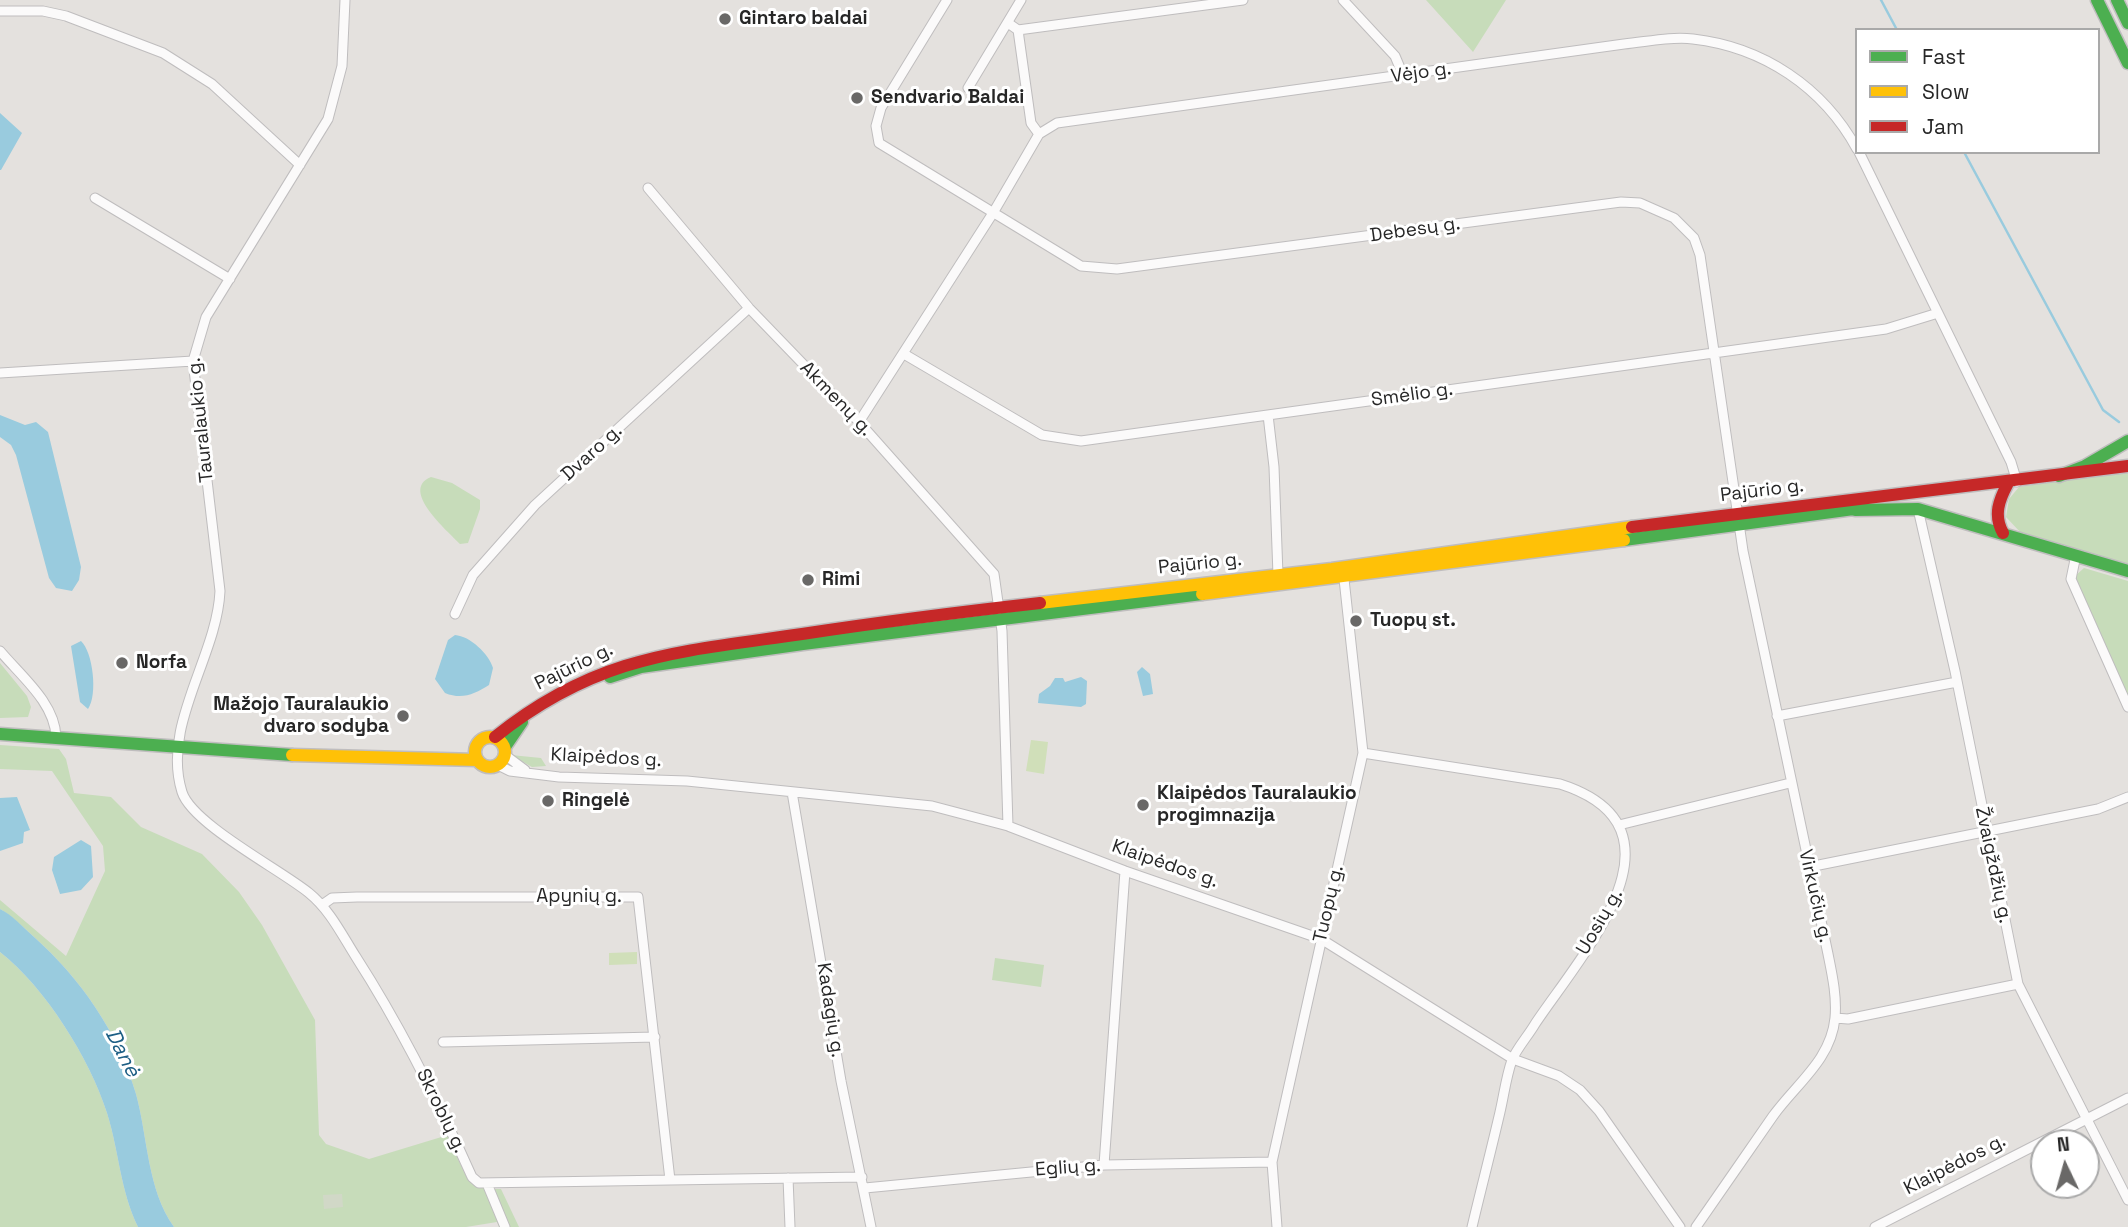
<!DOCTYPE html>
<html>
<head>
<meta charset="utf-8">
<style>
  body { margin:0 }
  #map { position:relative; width:2128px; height:1227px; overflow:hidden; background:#e4e1de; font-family:"Space Grotesk",sans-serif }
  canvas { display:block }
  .legend { position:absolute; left:1855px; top:28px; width:245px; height:126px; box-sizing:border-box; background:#fff; border:2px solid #a9a9a9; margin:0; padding:9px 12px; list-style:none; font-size:21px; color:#272727 }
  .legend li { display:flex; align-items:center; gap:14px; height:35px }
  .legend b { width:35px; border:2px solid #a9a9a9 }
  .north { position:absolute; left:2030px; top:1129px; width:70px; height:70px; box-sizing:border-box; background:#fff; border:2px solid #a9a9a9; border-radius:50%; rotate:355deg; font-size:19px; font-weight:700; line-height:28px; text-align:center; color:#272727 }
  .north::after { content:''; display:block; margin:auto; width:24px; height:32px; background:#696867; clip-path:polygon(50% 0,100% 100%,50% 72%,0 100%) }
</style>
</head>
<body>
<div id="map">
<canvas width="2128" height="1227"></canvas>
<ul class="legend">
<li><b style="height:9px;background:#4caf50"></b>Fast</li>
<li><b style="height:9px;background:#ffc107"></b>Slow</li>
<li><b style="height:9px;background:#c62828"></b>Jam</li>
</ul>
<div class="north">N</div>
</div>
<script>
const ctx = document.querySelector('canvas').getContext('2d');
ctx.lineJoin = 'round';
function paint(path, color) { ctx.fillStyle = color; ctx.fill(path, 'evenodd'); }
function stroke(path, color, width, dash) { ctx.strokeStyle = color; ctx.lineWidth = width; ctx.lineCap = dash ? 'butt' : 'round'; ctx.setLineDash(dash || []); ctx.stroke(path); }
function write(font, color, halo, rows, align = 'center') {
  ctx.font = font + ' "Space Grotesk",sans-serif'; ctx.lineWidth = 6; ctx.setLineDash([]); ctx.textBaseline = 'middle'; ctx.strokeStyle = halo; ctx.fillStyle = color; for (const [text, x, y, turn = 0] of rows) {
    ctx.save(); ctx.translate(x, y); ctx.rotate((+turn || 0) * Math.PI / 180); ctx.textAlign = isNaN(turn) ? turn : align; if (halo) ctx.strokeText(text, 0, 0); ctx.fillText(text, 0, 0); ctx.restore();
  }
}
paint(new Path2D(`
  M1426,0H1506L1473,52Z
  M2128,471V565L2021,533L2006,517L2009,499L2019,487Z
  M431,477L452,483L480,500V509L468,543L460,544C448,531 399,490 431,477Z
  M2084,568L2128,581V699L2077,584L2075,576Z
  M0,663L27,696L31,707L28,717L0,718Z
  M0,745L59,749L66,759L74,793L111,797L141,827L202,854L239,892L262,925L315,1020L319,1135L326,1144L369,1159L448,1135C462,1165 463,1190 501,1189L519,1227H499L497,1222L466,1227H174C147,1189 148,1138 136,1094C118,1032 81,979 33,936C22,926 12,916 0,909V900L66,956L105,871L103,846L52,771L0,769Z
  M511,755L541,758L546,766L532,767Z
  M0,952C45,987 90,1059 107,1113C119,1151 120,1190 138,1227H0Z
  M995,958L1044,965L1041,987L992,980Z`), '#c7dcba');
paint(new Path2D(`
  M342,1194L343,1207L324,1209L323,1195Z`), '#d1d8c7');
paint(new Path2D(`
  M1031,740L1048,742L1044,774L1026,771Z
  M637,952V964L609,965V953Z`), '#d0dfb9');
paint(new Path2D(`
  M0,113L22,133L1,170H0Z
  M0,415L25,425L36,422L48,432L81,567L79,580L72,591L56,588L49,578L16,455L11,445L0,437Z
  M455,635C470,636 489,654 493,668L489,685C475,694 462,700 445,693L435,679L448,640Z
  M81,641C93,652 98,695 88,709L80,702L71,646Z
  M1142,667L1150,674L1153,694L1143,696L1137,672Z
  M1081,677L1087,681L1086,704L1081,707L1038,703L1039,694L1050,686L1055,678H1063L1065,682Z
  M17,797L30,830L24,832L23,843L0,851V798Z
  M81,840L91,846L93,877L81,890L60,894L52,870L54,857Z
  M0,909C12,915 22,926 33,936C81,979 118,1032 136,1094C148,1138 147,1189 174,1227H138C120,1190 119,1151 107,1113C90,1059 45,987 0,952Z`), '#99cbde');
stroke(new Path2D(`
  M1881,0L1897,30
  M1964,152L2103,410L2119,422`), '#99cbde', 2.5);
const street = new Path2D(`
  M345,0L342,66L328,119L206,317L193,361L220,591C217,657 161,725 182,792C192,824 281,870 309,893C330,910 342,935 356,957C401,1027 438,1101 472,1177L479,1183L862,1177
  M947,0L881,108L876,126L879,143L1081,266L1117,269L1621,202L1640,203L1674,218L1694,238L1700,255L1743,551L1828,954C1832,974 1837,996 1835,1018C1831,1060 1796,1084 1773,1116C1747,1153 1722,1190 1696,1227
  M1343,0L1395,56L1403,75
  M0,11H43L66,16L163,53L212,84L300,165
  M1008,23L1018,30L1031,123L1039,134
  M1018,30L1243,0
  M968,88L1021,0
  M1859,152L2011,462L2017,482
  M648,188L749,308L859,422L994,574L1002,631L1008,826
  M95,198L230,279
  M904,354L1042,435L1081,441L1886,329L1938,313
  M0,373L193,361
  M1268,415L1274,467L1278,575
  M859,422L993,213L1039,134L1057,123L1624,44C1646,42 1671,36 1693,39C1763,47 1823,87 1857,149
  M1918,509L1955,671L2018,984L2128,1200
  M2076,555L2071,579L2128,707
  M455,614L473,575L535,505L749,308
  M0,651C21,676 55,703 56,737
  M1777,716L1957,682
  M1363,753L1560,784C1698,828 1581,955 1535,1024C1528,1036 1517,1048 1512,1060C1506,1077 1504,1095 1500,1112C1491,1151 1481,1189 1472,1227
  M505,755L525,770
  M498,765L510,771L559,777L687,781L932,806L1008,826L1125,871L1321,939L1513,1059L1559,1076L1580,1090L1599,1111L1680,1227
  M792,792L841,1081L871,1227
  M1619,825L1790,783
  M1809,867L2098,809L2128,797
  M322,905L332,898L357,897H638L670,1180
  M1835,1018L1848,1019L2018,984
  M443,1042L655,1037
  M1104,1165L1125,871
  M788,1178L790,1227
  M488,1186L505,1227
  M865,1188L1104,1165L1272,1162
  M1277,1227L1272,1162L1363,753L1344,579
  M1875,1227L2128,1098`);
const fast = new Path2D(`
  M2097,0L2128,63
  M2117,0L2128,23
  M2059,476L2085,466L2128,441
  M1855,510L1918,509L2128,571
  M1624,540L1861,508
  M610,677L641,667L803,644L1202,594
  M0,734L292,755
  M505,747L522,722`);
const slow = new Path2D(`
  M1202,594L1624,540
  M1040,603L1332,569L1632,527
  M475 752a15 15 0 1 1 30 0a15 15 0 1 1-30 0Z
  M292,755L477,760`);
const jam = new Path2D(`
  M1632,527L2128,466
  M2003,533C1993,515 1999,500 2008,483
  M495,737C597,655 678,652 802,634C881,622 960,612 1040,603`);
stroke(street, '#bfbdbe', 11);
stroke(fast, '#bfbdbe', 15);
stroke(slow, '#bfbdbe', 15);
stroke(jam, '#bfbdbe', 15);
stroke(street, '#fbfafa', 9);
stroke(fast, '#4caf50', 12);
stroke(slow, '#ffc107', 12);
stroke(jam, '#c62828', 12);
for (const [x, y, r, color] of [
  [725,19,7,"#696867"],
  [857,98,7,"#696867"],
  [808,580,7,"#696867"],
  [1356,621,7,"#696867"],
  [122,663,7,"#696867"],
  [403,716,7,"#696867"],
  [548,801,7,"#696867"],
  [1143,805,7,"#696867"]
]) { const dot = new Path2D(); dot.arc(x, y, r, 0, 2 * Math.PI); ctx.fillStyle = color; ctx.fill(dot); stroke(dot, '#fff', 2.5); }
write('bold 19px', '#272727', '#fff', [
  ["Gintaro baldai",739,19],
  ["Sendvario Baldai",871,98],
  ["Rimi",822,580],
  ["Tuopų st.",1370,621],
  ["Norfa",136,663],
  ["Mažojo Tauralaukio",389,705,"right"],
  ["dvaro sodyba",389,727,"right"],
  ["Klaipėdos Tauralaukio",1157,794],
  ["progimnazija",1157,816],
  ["Ringelė",562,801]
], 'left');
write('19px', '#272727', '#fff', [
  ["Vėjo g.",1421,73,-8],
  ["Debesų g.",1415,230,-8],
  ["Smėlio g.",1412,395,-8],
  ["Akmenų g.",836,399,46],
  ["Tauralaukio g.",201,420,-96],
  ["Dvaro g.",592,453,-42],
  ["Pajūrio g.",1762,491,-7],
  ["Pajūrio g.",1200,564,-6],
  ["Pajūrio g.",574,667,-26],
  ["Klaipėdos g.",606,758,3],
  ["Klaipėdos g.",1165,864,19],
  ["Žvaigždžių g.",1993,865,78],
  ["Virkučių g.",1815,896,77],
  ["Apynių g.",579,897],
  ["Tuopų g.",1329,904,-77],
  ["Uosių g.",1600,922,-60],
  ["Kadagių g.",830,1010,81],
  ["Skroblų g.",441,1111,64],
  ["Klaipėdos g.",1955,1165,-27],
  ["Eglių g.",1068,1168,-4]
]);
write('italic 21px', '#1d5f85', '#fff', [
  ["Danė",122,1053,63]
]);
</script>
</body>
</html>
